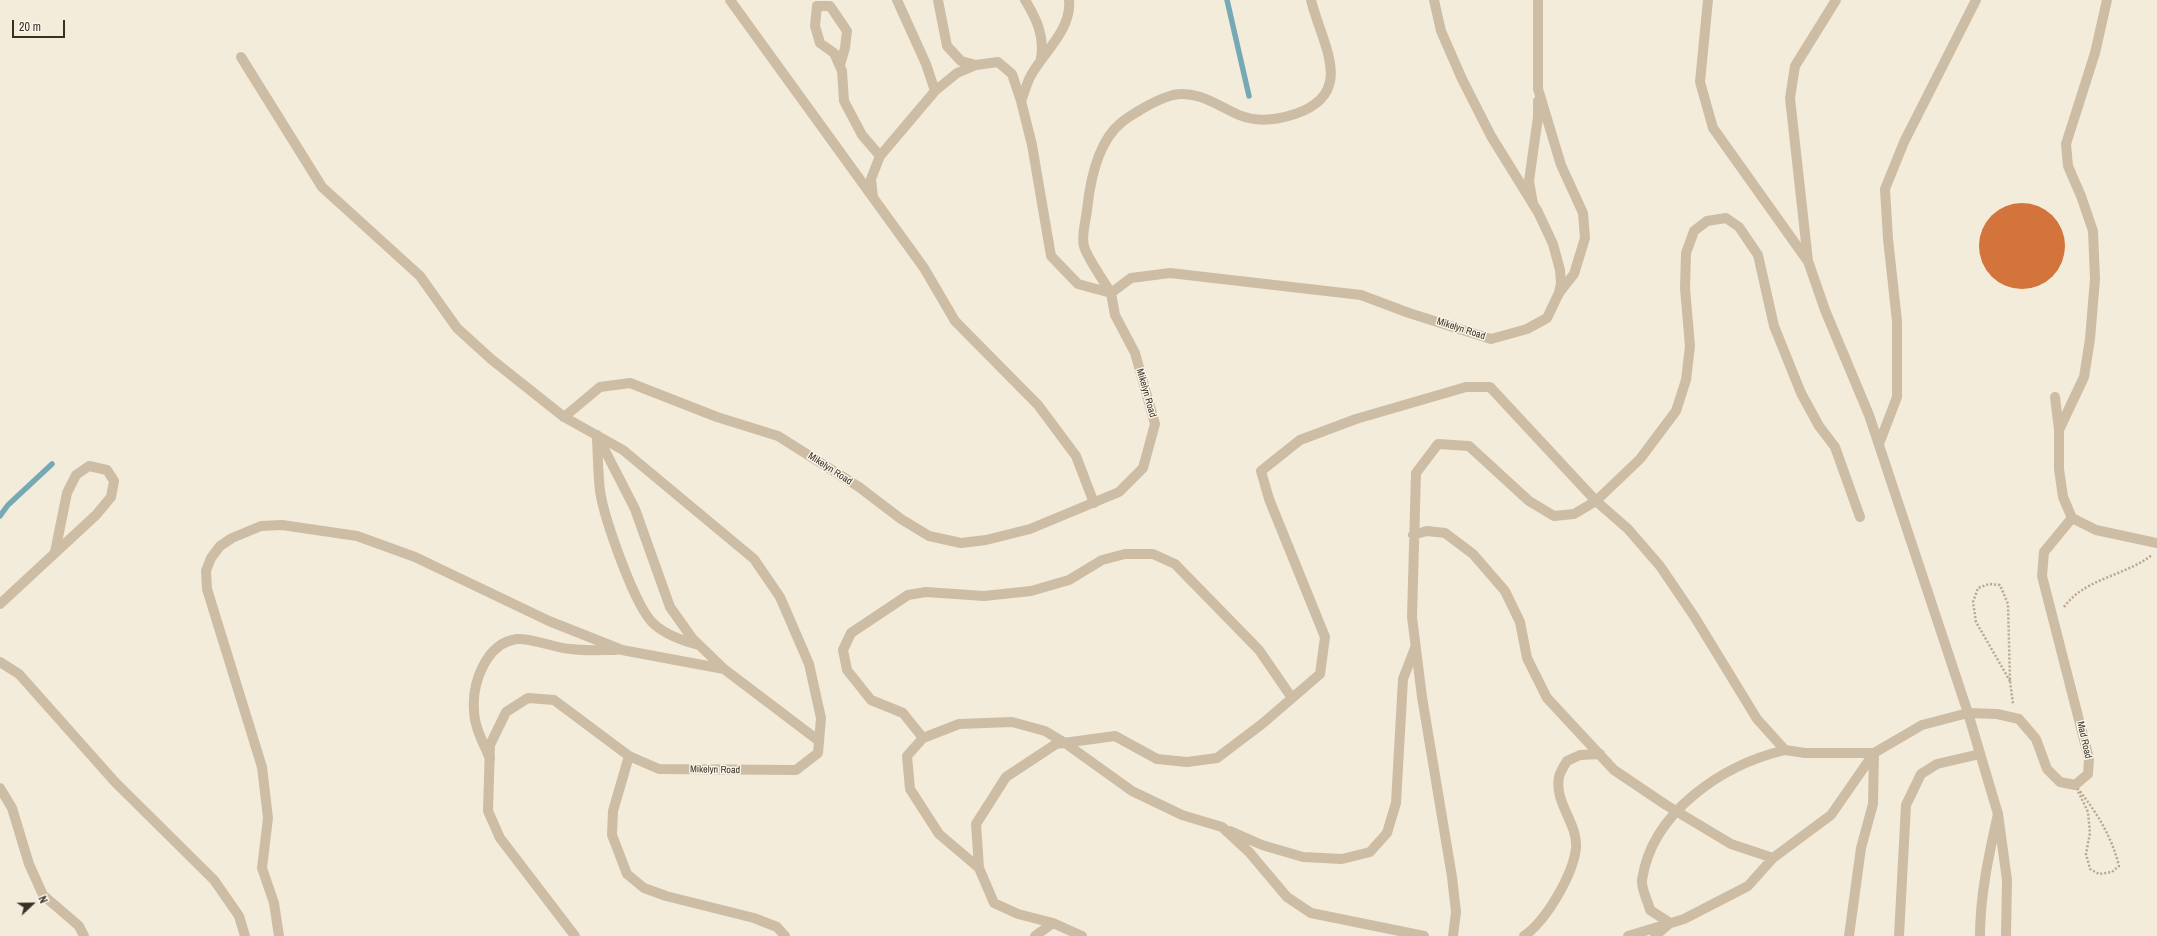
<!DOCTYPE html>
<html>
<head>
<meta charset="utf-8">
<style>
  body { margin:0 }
  #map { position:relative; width:2157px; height:936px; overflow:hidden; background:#f4ecdb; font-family:"Archivo Narrow",sans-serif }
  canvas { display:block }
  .north { position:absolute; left:12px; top:884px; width:40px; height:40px; -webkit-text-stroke:3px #fbf5e7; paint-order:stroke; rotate:68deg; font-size:11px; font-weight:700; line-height:16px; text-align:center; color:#392f27 }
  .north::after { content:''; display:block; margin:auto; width:14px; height:18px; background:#392f27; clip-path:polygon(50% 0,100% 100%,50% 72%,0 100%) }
  .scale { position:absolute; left:12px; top:20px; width:53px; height:18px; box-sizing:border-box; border:2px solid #392f27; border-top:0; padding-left:5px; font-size:12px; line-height:14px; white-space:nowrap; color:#392f27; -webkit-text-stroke:3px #fbf5e7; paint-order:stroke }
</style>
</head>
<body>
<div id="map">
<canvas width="2157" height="936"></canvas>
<div class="north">N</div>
<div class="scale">20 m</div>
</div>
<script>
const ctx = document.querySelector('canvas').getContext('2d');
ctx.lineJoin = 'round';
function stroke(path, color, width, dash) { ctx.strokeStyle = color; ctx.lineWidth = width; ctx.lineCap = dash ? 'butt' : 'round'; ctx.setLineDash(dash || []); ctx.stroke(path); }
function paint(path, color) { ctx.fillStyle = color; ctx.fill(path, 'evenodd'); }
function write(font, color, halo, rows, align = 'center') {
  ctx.font = font + ' "Archivo Narrow",sans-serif'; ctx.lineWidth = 3; ctx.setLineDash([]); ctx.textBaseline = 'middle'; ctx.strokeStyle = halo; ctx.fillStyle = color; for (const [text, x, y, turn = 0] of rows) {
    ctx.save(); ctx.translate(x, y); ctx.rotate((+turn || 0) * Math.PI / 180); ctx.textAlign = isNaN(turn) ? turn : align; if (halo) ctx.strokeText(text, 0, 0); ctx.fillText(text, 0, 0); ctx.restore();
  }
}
stroke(new Path2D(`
  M1227,0L1249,96
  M0,516L8,505L52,464`), '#77a9b4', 5.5);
paint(new Path2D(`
  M1979 246a43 43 0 1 1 86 0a43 43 0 1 1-86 0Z`), '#d2743b');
stroke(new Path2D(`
  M2064,607C2085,578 2125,576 2152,555
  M2010,681L1976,622L1973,602L1978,588L1989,584L2000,585L2008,604L2010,681L2013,704
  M2075,785C2095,810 2111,834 2119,866L2112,872L2099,874L2090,869L2086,854L2090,833L2088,812Z`), '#baa78f', 2.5, [2, 2]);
stroke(new Path2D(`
  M730,0L924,268L955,321L1038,405L1076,456L1094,503
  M897,0L926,64L935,91
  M938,0L947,46L961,61L976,65
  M1025,0C1036,18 1045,36 1041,58
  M1538,0V89L1561,165L1583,213L1585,238L1574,274L1559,293
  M1708,0L1700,82L1713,128L1807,260
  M241,57L322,187L420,276L457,328L491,359L564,417
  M840,65L845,48L847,31L830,6H817L815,26L820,43L834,53L842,71L844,101L862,135L880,156
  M1021,101C1025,92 1027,80 1033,72C1046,50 1072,28 1069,0
  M873,197L871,179L880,156L935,91L957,73L976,65L998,62L1012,74L1021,101L1032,145L1051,256L1078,284L1111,293
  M1533,204L1529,181L1538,117V101
  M1111,293C1105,283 1086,256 1084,246C1081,236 1086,220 1087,210C1090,181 1098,141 1122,122C1128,117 1134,114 1140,110C1150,104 1162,98 1173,95C1198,90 1218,106 1239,115C1256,122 1277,120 1295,114C1357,93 1322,45 1311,0
  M2055,397L2059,430V469L2063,497L2072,518
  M2059,430L2084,377L2090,339L2095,279L2093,231L2081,196L2068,166L2066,144L2095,53L2107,0
  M597,435L635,509L670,607L692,638L724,669L819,741
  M597,439C598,456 598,474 600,491C604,517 635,609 655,625C668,636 683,641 699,645
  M1879,444L1897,397V321L1888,239L1885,189L1904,142L1976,0
  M1413,535L1427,531L1445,533L1473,554L1505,591L1520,622L1527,658L1547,698L1614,770L1666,805L1731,844L1773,858
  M0,604L96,515L111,497L114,481L107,470L89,466L76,475L67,493L55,552
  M0,662L19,674L115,782L214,880L239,916L245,936
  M923,738L903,713L871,700L847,670L843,650L851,633L908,595L926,592L984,596L1031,591L1069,580L1102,560L1125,554H1153L1175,564L1259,650L1292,698
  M629,756L613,811L612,835L627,874L644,888L666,896L754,918L777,927L785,936
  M490,759C484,744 474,727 474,710C472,683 486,643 517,639C533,638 554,648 571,649C585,651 601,650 616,650
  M0,788L12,808L29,864L43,895L79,926L84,936
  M1230,831L1262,845L1303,857L1342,859L1370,852L1387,833L1396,803L1403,679L1415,648
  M979,868L939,834L910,789L907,756L923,738L959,724L1012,722L1045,731L1065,743L1132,791L1182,815L1222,827L1249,852L1287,897L1311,913L1424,936
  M279,936L274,903L262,868L268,818L262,767L207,589L206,571L211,558L220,546L232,538L261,526L282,525L357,536L415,557L549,621L622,650L724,669
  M1035,936L1053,923
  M1082,936L1053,923L1018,914L994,903L979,868L976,824L1006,777L1056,744L1115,736L1157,759L1187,762L1217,758L1262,724L1320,674L1325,637L1269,499L1261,471L1300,440L1356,419L1466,387H1490L1596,501L1628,529L1660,566L1694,616L1757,719L1785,750L1805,753H1874
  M1453,936L1456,912L1452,877L1422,697L1412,617L1416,473L1438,444L1469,446L1529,501L1554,516L1574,514L1596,501L1640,459L1676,411L1686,380L1690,346L1685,288L1686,253L1694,231L1707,221L1726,218L1739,227L1758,255L1774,326L1801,393L1819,426L1835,447L1860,517
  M1524,936C1546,921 1573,875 1576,848C1578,823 1554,803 1559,777C1560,772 1564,766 1567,761L1580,755L1600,754
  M1628,936L1684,919L1748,886L1773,858L1831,815L1874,753L1922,725L1968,713L1869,415L1825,310L1808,261L1790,98L1795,66L1836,0
  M1655,936L1670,923L1650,910C1648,901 1641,889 1642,880C1652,812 1722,765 1785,750
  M1849,936L1861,848L1873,804L1874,753
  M1899,936L1906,805L1921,774L1937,764L1980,754
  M1980,936C1980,895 1989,854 1998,814`), '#cebda5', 10);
stroke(new Path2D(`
  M575,936L500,838L488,811L490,745L506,712L528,698L554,700L629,756L659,769L796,770L818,753L821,718L809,664L780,597L754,559L623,450L564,417L600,387L630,383L717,417L778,436L859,487L901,519L929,536L961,543L986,540L1030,529L1119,492L1143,468L1155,424L1135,353L1115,315L1111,293L1131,278L1170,273L1361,295L1409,313L1491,339L1527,329L1547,318L1559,293L1561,283L1560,270L1553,244L1538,212L1491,136L1462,79L1441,31L1434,0
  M2006,936L2007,880L1998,814L1968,713L1997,714L2019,719L2036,739L2047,769L2060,782L2075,785L2088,774L2089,759L2042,576L2044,552L2072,518L2096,530L2157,543`), '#cebda5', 10);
write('10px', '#392f27', '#fbf5e7', [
  ["Mikelyn Road",1461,329,18],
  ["Mikelyn Road",1146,393,74],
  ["Mikelyn Road",830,469,33],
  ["Mad Road",2084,740,77],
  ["Mikelyn Road",715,770,1]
]);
</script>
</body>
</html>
